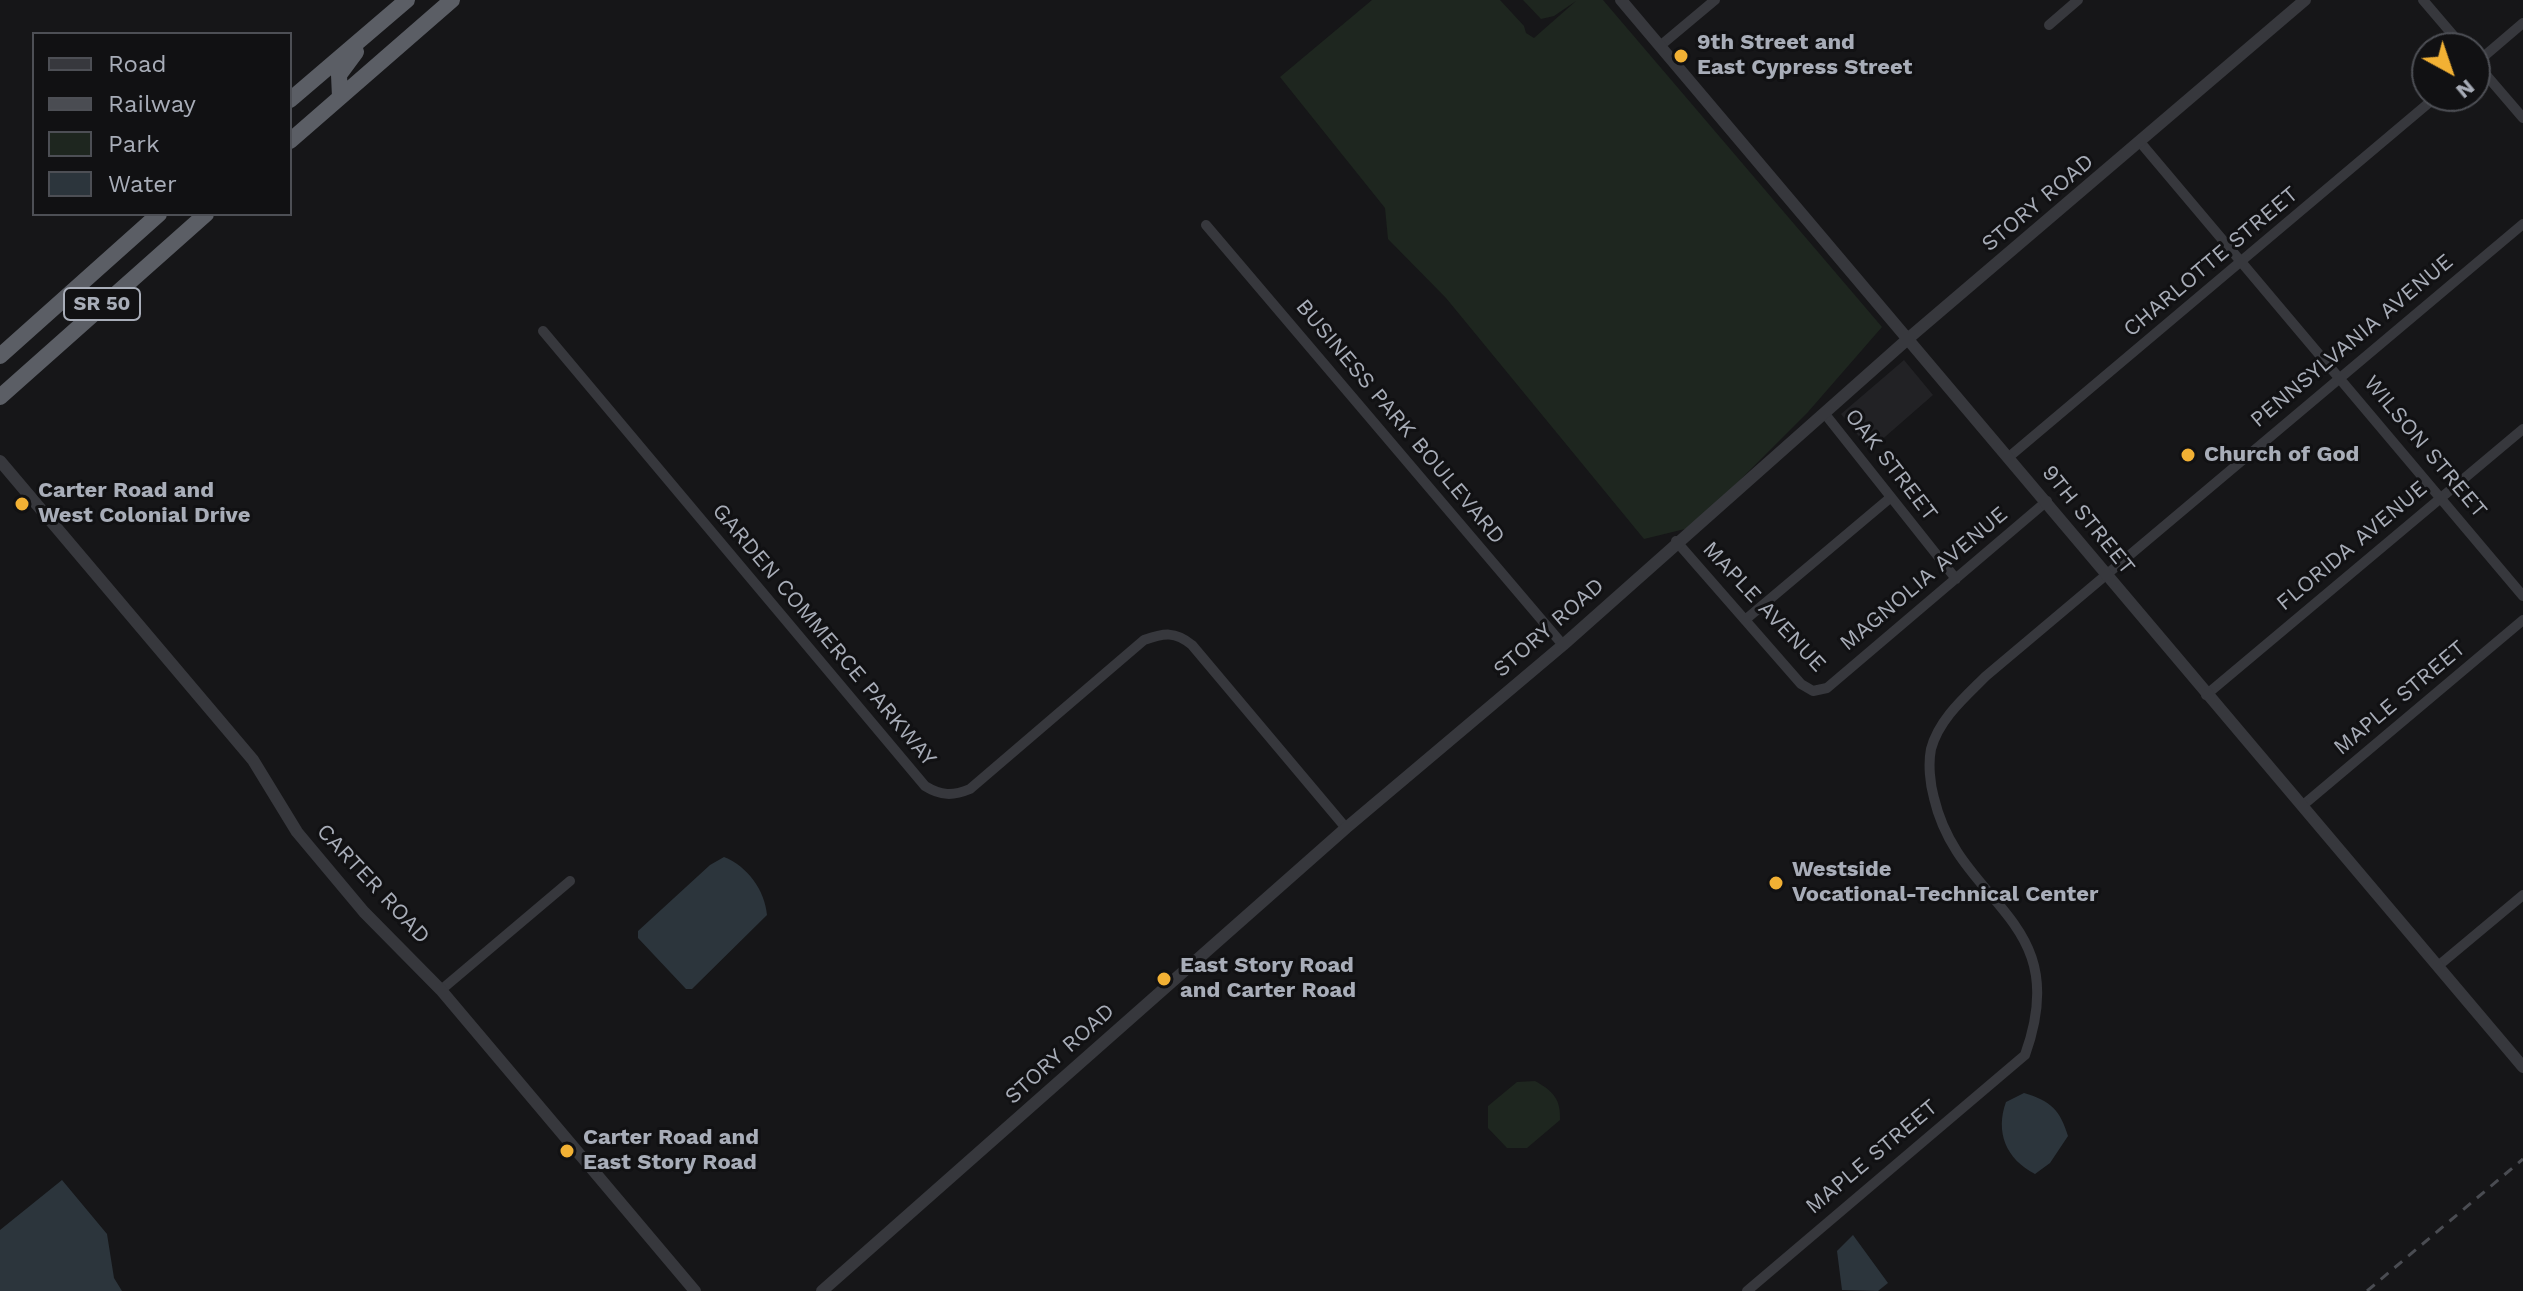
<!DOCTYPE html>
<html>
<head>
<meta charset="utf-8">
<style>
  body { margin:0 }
  #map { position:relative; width:2523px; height:1291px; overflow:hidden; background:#161618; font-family:"Work Sans",sans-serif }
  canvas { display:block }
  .legend { position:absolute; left:32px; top:32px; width:260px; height:184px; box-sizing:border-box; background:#111113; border:2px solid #4d4f55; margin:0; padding:10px 14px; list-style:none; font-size:24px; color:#a8adb8 }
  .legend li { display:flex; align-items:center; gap:16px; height:40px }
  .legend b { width:40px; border:2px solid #4d4f55 }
  .north { position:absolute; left:2411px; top:32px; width:80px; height:80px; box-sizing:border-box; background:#111113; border:2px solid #4d4f55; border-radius:50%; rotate:140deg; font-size:22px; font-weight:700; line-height:32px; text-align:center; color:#a8adb8 }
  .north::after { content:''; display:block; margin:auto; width:28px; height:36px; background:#f2b134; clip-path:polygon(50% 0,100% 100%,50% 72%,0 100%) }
</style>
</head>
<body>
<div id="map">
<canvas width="2523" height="1291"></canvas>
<ul class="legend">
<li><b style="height:10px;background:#37383d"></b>Road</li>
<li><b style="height:10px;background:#4a4c52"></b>Railway</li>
<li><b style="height:22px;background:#1e261f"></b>Park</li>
<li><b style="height:22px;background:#2c353c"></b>Water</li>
</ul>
<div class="north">N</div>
</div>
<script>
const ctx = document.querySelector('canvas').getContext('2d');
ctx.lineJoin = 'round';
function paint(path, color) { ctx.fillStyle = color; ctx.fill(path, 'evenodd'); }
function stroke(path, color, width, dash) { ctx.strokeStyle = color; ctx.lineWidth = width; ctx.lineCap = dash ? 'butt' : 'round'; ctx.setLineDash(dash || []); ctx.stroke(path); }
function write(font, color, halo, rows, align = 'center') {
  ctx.font = font + ' "Work Sans",sans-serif'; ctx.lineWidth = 6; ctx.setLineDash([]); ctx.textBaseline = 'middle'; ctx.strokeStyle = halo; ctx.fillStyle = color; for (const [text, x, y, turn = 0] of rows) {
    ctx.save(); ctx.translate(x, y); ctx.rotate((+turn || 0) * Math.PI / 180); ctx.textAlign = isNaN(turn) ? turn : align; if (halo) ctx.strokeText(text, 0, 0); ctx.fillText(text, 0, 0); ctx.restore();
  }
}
paint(new Path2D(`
  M1904,360L1933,395L1870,450L1841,414Z`), '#222225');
paint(new Path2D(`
  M1372,0H1500L1524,26L1526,33L1534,38L1576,1L1554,16L1541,19L1523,0H1603L1882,327L1808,412L1722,498L1689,528L1644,539L1446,298L1388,239L1385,208L1280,77Z
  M1535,1081C1553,1091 1561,1099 1560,1120L1527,1148H1507L1488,1128V1106L1517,1082Z`), '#1e261f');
paint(new Path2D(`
  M724,857C747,866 765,890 767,915L692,989H686L638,938V931L710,865Z
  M2024,1093C2051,1101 2060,1110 2068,1136L2050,1163L2035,1174C2006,1159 1995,1132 2006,1102Z
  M62,1180L107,1234L114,1278L122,1291H0V1230Z
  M1853,1235L1888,1283L1878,1291L1842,1290L1837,1251Z`), '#2c353c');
stroke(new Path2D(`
  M2423,0L2464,48
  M2049,25L2078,0
  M1660,46L1715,0
  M2475,62L2523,118
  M2475,64L2523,23
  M2140,142L2523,596
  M1206,225L1563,645
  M543,331L925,786C941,796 953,796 970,789L1144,640C1164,633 1175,631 1192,645L1346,828
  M1825,414L1956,579
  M2010,456L2437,96
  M1676,541L1801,684L1813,691L1827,688L2047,501
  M1745,620L1890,498
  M2206,695L2523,429
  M2302,806L2523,620
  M2438,966L2523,895
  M441,990L570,881
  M1747,1291L2025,1055C2075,917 1959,906 1934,798C1930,784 1928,764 1931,749C1939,719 1965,697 1986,676L2523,224`), '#37383d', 10);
stroke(new Path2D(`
  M1621,0L2523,1067
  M0,461L253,760L297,832L364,912L441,990L695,1291
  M822,1291L1346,828L1563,645L1910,337L2305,0`), '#37383d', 12);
stroke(new Path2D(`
  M340,97L339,75L356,52
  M290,100L407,0
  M290,141L452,0
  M0,356L159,214
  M0,397L206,214`), '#5b5e65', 16);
stroke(new Path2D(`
  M2367,1291L2523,1159`), '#4a4c52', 3, [10, 8]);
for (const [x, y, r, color] of [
  [1681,56,8,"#f2b134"],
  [2188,455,8,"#f2b134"],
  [22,504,8,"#f2b134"],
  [1776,883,8,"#f2b134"],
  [1164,979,8,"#f2b134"],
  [567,1151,8,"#f2b134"]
]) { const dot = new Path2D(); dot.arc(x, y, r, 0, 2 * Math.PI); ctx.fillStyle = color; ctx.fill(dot); stroke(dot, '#111113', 3); }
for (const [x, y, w] of [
  [102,304,76]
]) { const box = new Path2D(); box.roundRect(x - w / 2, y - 16, w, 32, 6); ctx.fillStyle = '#111113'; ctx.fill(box); stroke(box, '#a8adb8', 2); }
write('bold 20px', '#a8adb8', null, [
  ["SR 50",102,304]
]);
write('bold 22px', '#a8adb8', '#111113', [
  ["9th Street and",1697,43],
  ["East Cypress Street",1697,68],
  ["Church of God",2204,455],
  ["Carter Road and",38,491],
  ["West Colonial Drive",38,516],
  ["Westside",1792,870],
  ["Vocational-Technical Center",1792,895],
  ["East Story Road",1180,966],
  ["and Carter Road",1180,991],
  ["Carter Road and",583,1138],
  ["East Story Road",583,1163]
], 'left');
write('22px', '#a8adb8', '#111113', [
  ["STORY ROAD",2038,203,-40],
  ["CHARLOTTE STREET",2211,262,-40],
  ["PENNSYLVANIA AVENUE",2352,341,-40],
  ["BUSINESS PARK BOULEVARD",1400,422,50],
  ["WILSON STREET",2425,447,50],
  ["OAK STREET",1891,465,52],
  ["9TH STREET",2088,520,51],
  ["FLORIDA AVENUE",2352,546,-40],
  ["MAGNOLIA AVENUE",1924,579,-40],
  ["MAPLE AVENUE",1764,607,47],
  ["STORY ROAD",1549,628,-41],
  ["GARDEN COMMERCE PARKWAY",824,635,50],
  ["MAPLE STREET",2400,698,-40],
  ["CARTER ROAD",373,884,47],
  ["STORY ROAD",1060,1054,-42],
  ["MAPLE STREET",1872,1157,-40]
]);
</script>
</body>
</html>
